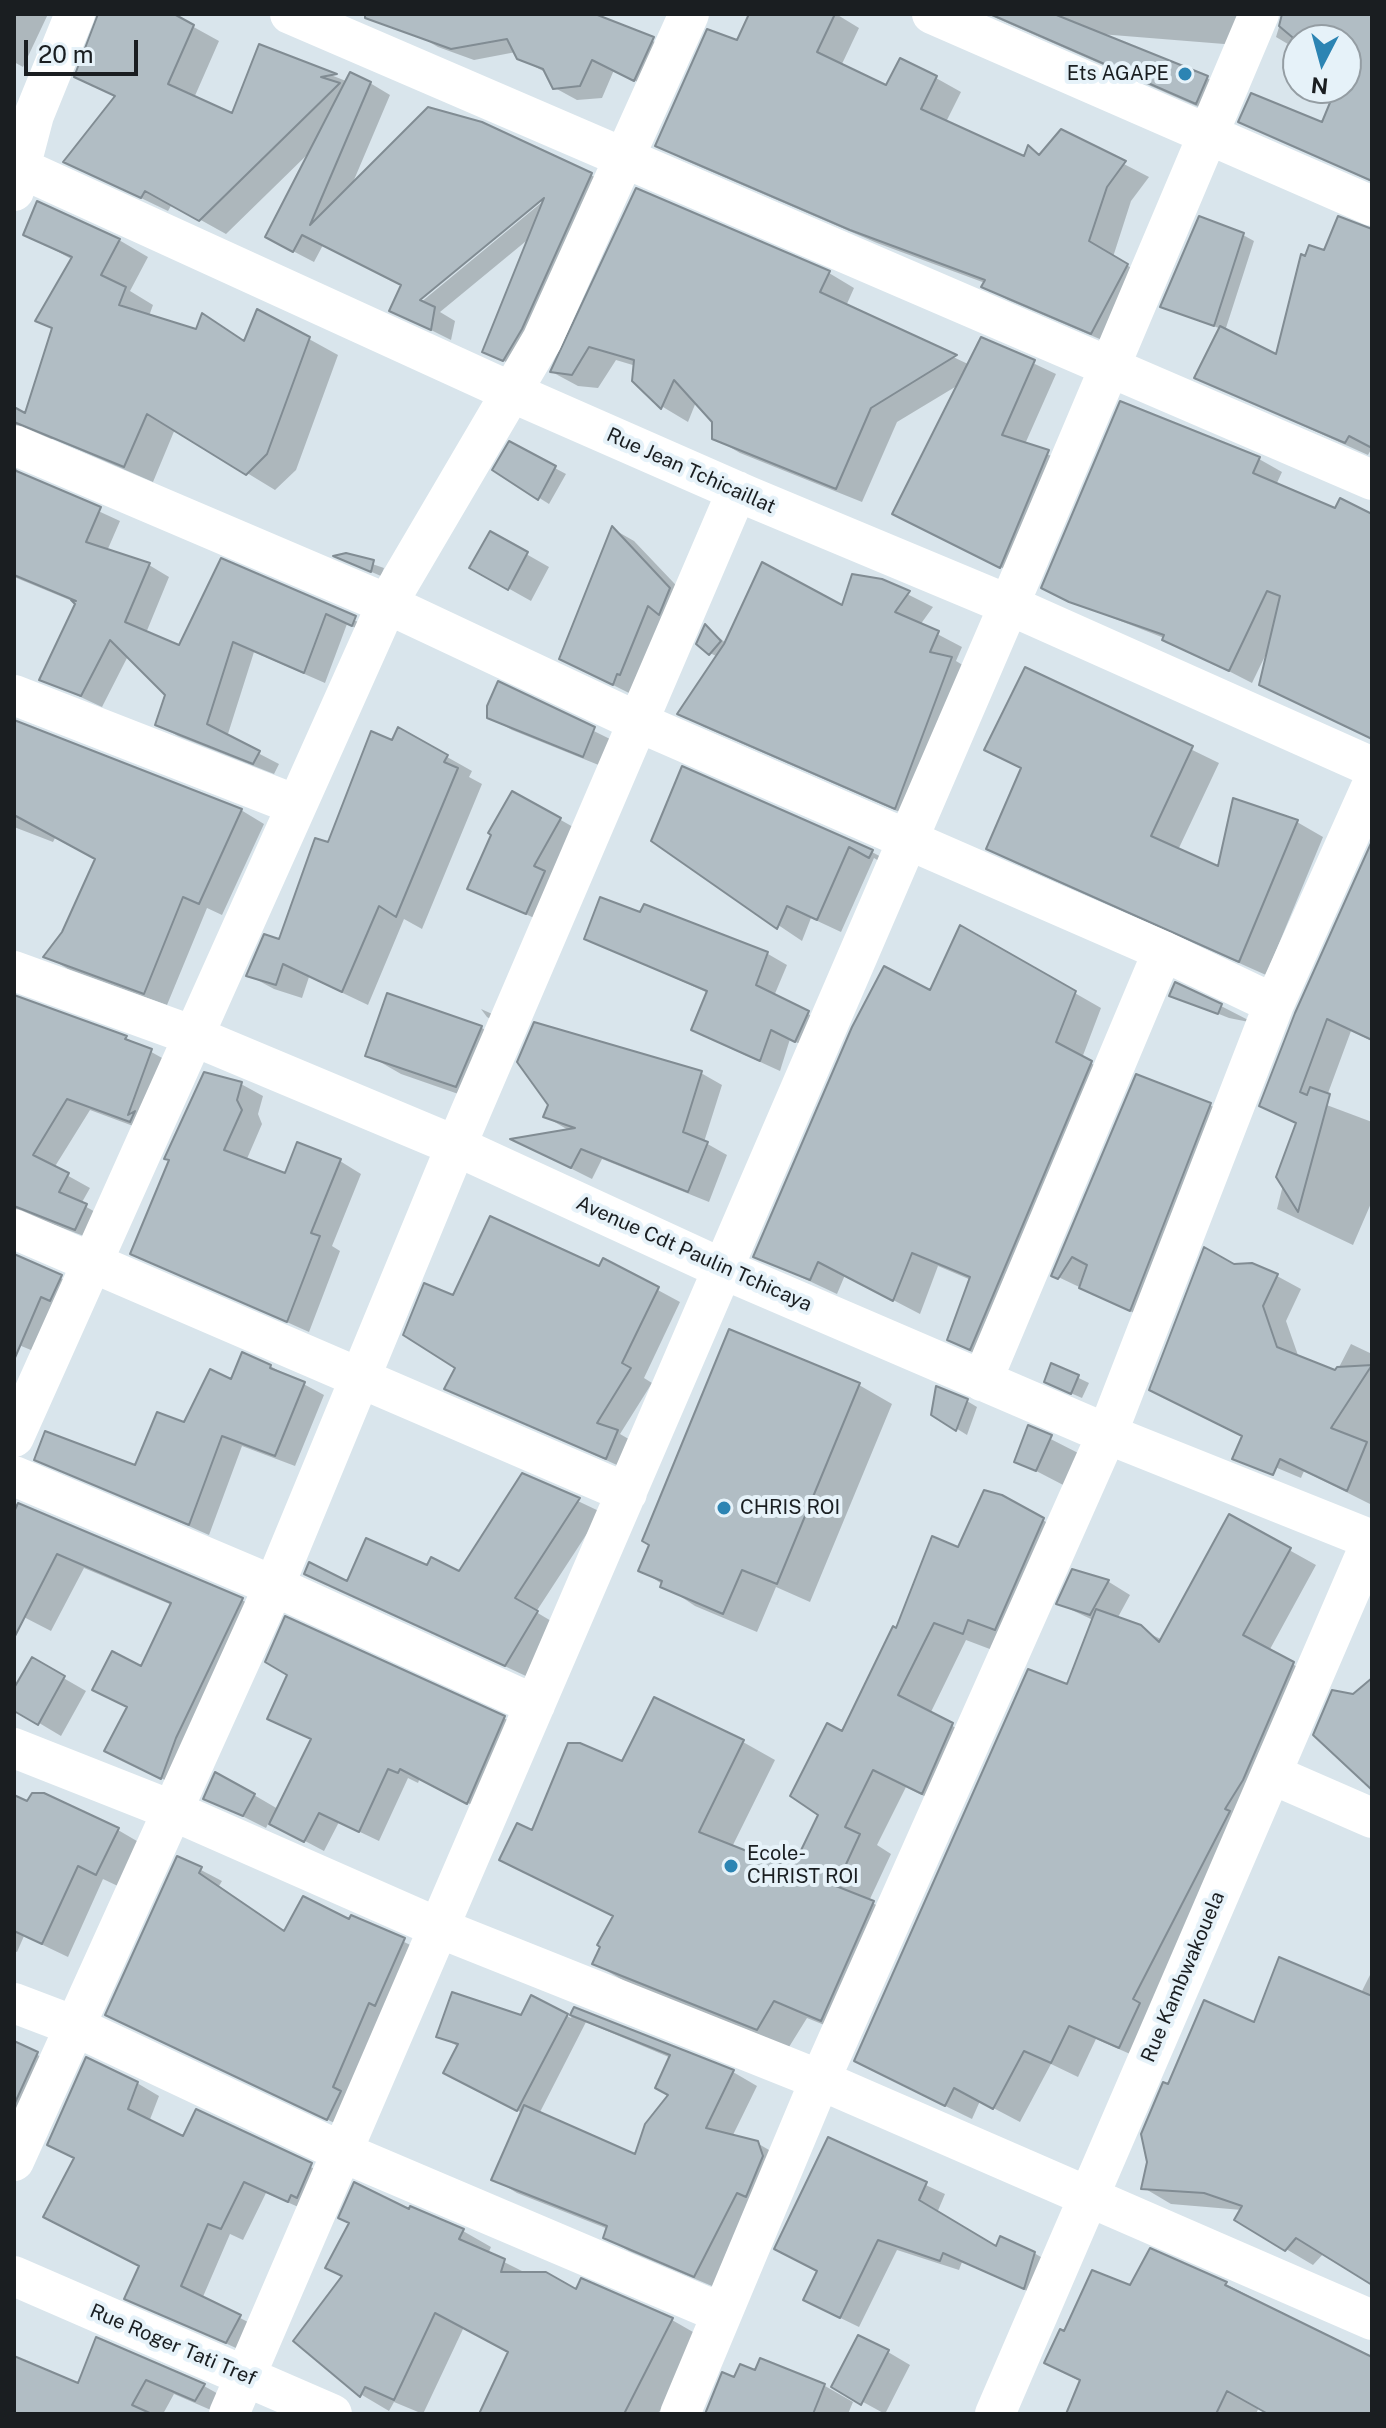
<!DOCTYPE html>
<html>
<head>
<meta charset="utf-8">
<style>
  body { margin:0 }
  #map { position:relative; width:1386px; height:2428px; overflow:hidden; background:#d9e5ec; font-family:"Public Sans",sans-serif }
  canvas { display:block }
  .frame { position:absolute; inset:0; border:16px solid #1a1e21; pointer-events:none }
  .north { position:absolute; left:1282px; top:24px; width:80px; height:80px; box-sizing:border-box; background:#e6f2f9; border:2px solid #949da3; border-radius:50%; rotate:186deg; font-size:22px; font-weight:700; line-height:32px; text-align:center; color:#1a1e21 }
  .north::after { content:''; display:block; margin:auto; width:28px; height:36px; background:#2c84b3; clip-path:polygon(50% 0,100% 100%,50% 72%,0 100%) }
  .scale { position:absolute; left:24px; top:40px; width:114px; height:36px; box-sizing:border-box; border:4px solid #1a1e21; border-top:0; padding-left:10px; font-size:24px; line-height:28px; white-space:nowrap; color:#1a1e21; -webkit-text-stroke:6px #e6f2f9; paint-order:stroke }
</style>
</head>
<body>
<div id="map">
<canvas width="1386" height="2428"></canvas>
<div class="frame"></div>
<div class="north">N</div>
<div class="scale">20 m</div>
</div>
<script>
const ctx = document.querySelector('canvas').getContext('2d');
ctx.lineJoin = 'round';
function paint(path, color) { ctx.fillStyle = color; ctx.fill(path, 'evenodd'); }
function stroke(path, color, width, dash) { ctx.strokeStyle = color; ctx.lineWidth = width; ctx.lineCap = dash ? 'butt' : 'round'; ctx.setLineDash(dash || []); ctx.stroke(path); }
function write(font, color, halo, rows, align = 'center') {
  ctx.font = font + ' "Public Sans",sans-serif'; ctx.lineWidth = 8; ctx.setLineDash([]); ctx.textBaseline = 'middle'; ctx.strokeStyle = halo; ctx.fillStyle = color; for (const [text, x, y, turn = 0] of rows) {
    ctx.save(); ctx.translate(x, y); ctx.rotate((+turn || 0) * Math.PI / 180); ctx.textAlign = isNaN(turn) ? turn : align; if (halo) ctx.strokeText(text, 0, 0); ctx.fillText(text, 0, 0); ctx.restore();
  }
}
paint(new Path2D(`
  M14,14H48L23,67L14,62Z
  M98,14H170L219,41L194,98L233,116L260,47L346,81L370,83L390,95L351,187L591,175L611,186L524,371L484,351L531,237L440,312L455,321L451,340L391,310L403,286L323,245L314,262L287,248L311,151L226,234L172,204L168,211L66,162L117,97L77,76ZM551,190L553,193L420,303V297Z
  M418,14H589L674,50L655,91L614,70L602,98L577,100L555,88L547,73L518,58L516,52L474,60L438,47L417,35Z
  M751,14H836L859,28L841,66L887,88L901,61L936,78L961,92L946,122L1025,158L1029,148L1041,155L1062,132L1149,177L1131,201L1113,257L1152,280L1116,346L1008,300L984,286L985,283L877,243L682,159L657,145L738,42Z
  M987,14H1265L1249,46L1100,34L1207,78L1230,91L1219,116Z
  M1283,14H1372V182L1241,122L1323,124L1339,88H1346V40H1298V50L1276,37Z
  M637,191L829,273L854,288L846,306L970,365L982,339L1056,374L1025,444L1071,465L1023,578L916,526L960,384L897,422L862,502L740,453L714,438V421L696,402L688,422L663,407L634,380L636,366L616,360L598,388L578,386L552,372Z
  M1372,231V448L1368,455L1197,378L1221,329L1162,306L1243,235L1254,241L1225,331L1278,357L1325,252Z
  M26,234L119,240L148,257L130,291L153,305L149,316L197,331L203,316L246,342L309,339L338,355L296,470L275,490L175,429L153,482L54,439L14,441V410L27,416L53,329L38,320L73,260Z
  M510,444L566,474L549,504L495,470Z
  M1259,459L1282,472L1276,485L1372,528V739L1262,684L1267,652L1252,683L1164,638L1067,600Z
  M14,466L22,476L120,521L107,551L149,565L169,577L146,633L180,648L222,561L376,630L373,636L347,624L325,683L254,652L227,737L279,764L274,774L178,736L157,724L167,695L128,656L102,707L42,679L77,603L14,577Z
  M613,529L634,541L692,602L635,696L561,659Z
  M491,534L549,567L531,601L472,568Z
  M346,555L384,568L381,576L346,561Z
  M881,581L933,607L920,625L962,647L956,661L976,673L920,821L704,727L680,713L718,657L710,653L706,627L727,644L843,608Z
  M1026,669L1219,763L1178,850L1219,869L1297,822L1323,837L1266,975L1015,863L988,848L1023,769L986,749Z
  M499,684L616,742L606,768L512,730L489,717Z
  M14,720L241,810L264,824L222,915L207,908L167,1005L68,969L46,956L64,933L98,859L56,836L53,842L14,827Z
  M399,730L472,771L469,777L482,784L422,929L404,919L368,1005L309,977L302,998L274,989L248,975L280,941L329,844Z
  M684,769L872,852L896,865L894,870L874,858L841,932L811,918L802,941L653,841Z
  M513,793L582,832L549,925L470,888Z
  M1372,853V1041L1351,1031L1324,1104L1372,1122V1201L1353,1245L1277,1209L1298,1125L1262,1105Z
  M645,906L768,954L787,965L774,996L827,1024L815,1052L790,1039L780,1071L712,1040L693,1029L708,993L586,938L641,915Z
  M961,928L1101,1008L1082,1058L1117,1078L975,1354L949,1339L971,1280L938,1266L920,1314L845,1275L837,1294L756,1256L931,993Z
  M1171,995L1221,1006L1254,1023L1229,1018Z
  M389,996L482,1028L514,1047L490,1105L401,1074L368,1055Z
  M14,999L126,1038L173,1064L152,1133L90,1110L54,1168L90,1188L81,1204L108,1219L97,1241L36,1218L14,1241Z
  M481,1009L499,1017L497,1023L487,1017Z
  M701,1073L722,1085L704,1142L727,1155L709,1202L602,1159L592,1179L534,1150L570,1131L546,1117Z
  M241,1084L263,1096L258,1114L262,1124L246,1161L286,1176L340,1161L361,1174L332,1246L340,1251L309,1332L133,1253Z
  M1210,1105L1232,1118L1153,1322L1054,1275Z
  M14,1248L17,1257L81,1288L43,1355L14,1343Z
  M604,1261L680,1302L644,1378L652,1383L620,1434L639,1445L628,1470L447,1388L458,1367L454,1298L600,1269Z
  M1234,1266L1277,1276L1301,1289L1286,1321L1299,1358L1336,1373L1351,1344L1372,1354V1505L1304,1471L1301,1478L1263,1462L1244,1437Z
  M1052,1365L1089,1383L1082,1398L1057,1387Z
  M270,1366L324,1395L295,1466L242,1446L209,1535L37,1459L136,1468L232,1382Z
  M859,1385L892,1404L810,1602L776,1587L757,1632L695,1606L641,1570Z
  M967,1401L977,1407L967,1435L933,1414Z
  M1029,1428L1084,1456L1069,1488L1017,1461Z
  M523,1475L601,1512L536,1612L558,1625L528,1677L306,1573L348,1583L428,1567L460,1574Z
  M1001,1497L1075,1538L995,1651L966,1640L930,1714L984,1743L954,1811L906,1787L877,1845L891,1854L869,1901L905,1921L854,2037L807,2018L789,2047L626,1982L595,1964L615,1917L501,1859L623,1764L743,1742L775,1760L732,1847L793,1871L820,1814L843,1734L897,1630Z
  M14,1503L242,1600L268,1615L188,1792L107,1750L129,1708L95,1690L142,1668L172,1605L84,1568L51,1631L14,1612Z
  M1230,1517L1316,1565L1269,1651L1319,1679L1146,2061L1096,2039L1078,2077L1051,2064L1020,2122L980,2101L972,2119L882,2075L1068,1687L1093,1620L1059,1604L1073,1572L1109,1582L1130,1595L1117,1619L1163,1640Z
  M32,1660L86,1691L61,1736L14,1708V1692Z
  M269,1718H504L523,1729L487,1813L420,1778L418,1783L408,1778L379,1841L339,1822L324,1851L269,1822L266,1828L206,1798L254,1795L278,1809L313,1740Z
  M14,1797L118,1830L142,1844L122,1888L103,1879L68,1957L24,1936L17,1952L14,1951Z
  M178,1858L222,1881L219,1886L285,1932L350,1922L352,1917L425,1952L349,2130L108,2014Z
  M1372,1971V2282L1324,2253L1313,2265L1286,2249L1242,2210L1171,2204L1144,2188L1169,2087L1255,2024L1361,1993Z
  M532,1998L571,2018L575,2009L733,2072L757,2086L732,2137L757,2143L781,2157L719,2289L629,2251L605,2237L608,2229L517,2193L494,2179L522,2113L464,2082L459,2047L439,2036L522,2017ZM586,2022L671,2058L670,2095L636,2156L539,2114Z
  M14,2043L65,2069L14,2138Z
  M137,2083L159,2096L149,2122L184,2139L197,2111L333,2178L310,2212L266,2193L243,2240L230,2234L202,2299L262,2329L249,2354L127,2298L141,2266L67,2229Z
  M829,2140L945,2194L937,2213L997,2248L1034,2253L1053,2264L1043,2298L962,2262L959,2270L897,2250L859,2327L824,2310L819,2271Z
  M411,2209L463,2231L491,2247L488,2254L528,2274L577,2292L582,2281L672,2320L700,2336L662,2410L655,2414H482L510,2352L464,2327L423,2414L394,2402L389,2411L362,2395L296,2341Z
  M1151,2251L1226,2284L1372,2360V2414H1271L1259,2407L1256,2414H1068L1081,2382L1046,2363L1065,2333L1131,2288Z
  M98,2340L204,2386L231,2401L220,2414L174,2394L163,2414H14V2358L79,2385Z
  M888,2352L910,2365L885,2414L834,2386Z
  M761,2360L825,2386L853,2402L848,2414H707L736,2380L756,2373Z`), '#0003');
const building = new Path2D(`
  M98,14H174L194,25L168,84L232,113L259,44L337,74L321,77L340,83L199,221L145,191L141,198L63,162L115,96L74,77Z
  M365,14H595L654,37L634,81L592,60L580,86L553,89L543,69L517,59L507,39L451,49L365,18Z
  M749,14H835L817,52L886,85L900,58L937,76L921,109L1024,156L1028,145L1039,155L1061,129L1126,161L1107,187L1089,241L1128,264L1091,334L981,287L985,280L850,230L655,146L707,29L737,40Z
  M990,14H1054L1208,76L1196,104Z
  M1282,14H1372V181L1238,122L1251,93L1322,122L1336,88H1346V40L1298,42L1279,26Z
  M350,72L371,82L310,225L428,107L482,122L592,173L522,329L503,361L482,352L544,198L420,300L435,307L431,330L389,311L401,285L302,235L293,252L265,237Z
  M636,188L830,271L820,292L957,355L871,408L836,489L712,439V422L674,380L661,409L632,381L634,360L589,347L572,375L550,372Z
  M37,201L120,239L101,275L126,287L119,305L196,329L202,313L244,341L257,309L310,337L267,454L246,475L147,414L124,467L14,422V407L25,413L52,328L35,321L72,257L23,235Z
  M1199,216L1244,233L1214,326L1160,307Z
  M1338,216L1372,229V448L1349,436L1345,443L1194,378L1220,326L1276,354L1301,254L1305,256L1309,245L1324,250Z
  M981,337L1035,360L1002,435L1049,450L1000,568L892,514Z
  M1120,401L1260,457L1253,473L1335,508L1340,498L1372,514V739L1259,685L1280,596L1267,591L1229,671L1162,640L1164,635L1069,602L1041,588Z
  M509,441L556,466L538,500L492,470Z
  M14,470L101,507L86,542L150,563L125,622L179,645L221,558L356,616L352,626L326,614L304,673L233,642L207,724L260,751L253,764L155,725L165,695L110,640L81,696L39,680L75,604L71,600L76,601L14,575Z
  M612,526L670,588L659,615L648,606L620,675L617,674L613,685L559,659Z
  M490,531L528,552L508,590L469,568Z
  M346,553L374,560L371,572L333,556Z
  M762,562L842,605L852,574L882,579L910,591L895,612L939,631L930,652L952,657L895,809L677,714L724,644Z
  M705,624L721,641L709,655L696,644Z
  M1025,667L1193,746L1151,836L1218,866L1233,798L1298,820L1239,962L986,849L1021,768L984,750Z
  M498,681L595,727L583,757L487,718V706Z
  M14,720L242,809L199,904L183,897L144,994L43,957L62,932L95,859L14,815Z
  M398,727L448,755L444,762L458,768L396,917L379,906L342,992L283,964L276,985L246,976L264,934L279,939L315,838L328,842L371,731L392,740Z
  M682,766L873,850L869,858L849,847L817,920L787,906L777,929L651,841Z
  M512,791L561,818L534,866L545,871L526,914L467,889L491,835L488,833Z
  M1372,841V1040L1327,1019L1300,1092L1307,1095L1310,1087L1330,1094L1298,1212L1276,1177L1296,1123L1259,1106L1295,1013Z
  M600,897L640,912L644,904L768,952L756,985L809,1011L795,1042L771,1030L760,1061L691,1030L707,991L584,939Z
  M960,925L1076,991L1056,1042L1092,1061L970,1350L947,1340L970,1277L912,1253L893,1301L818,1262L810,1280L753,1257L852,1027L884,966L930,990Z
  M1175,982L1222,1004L1218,1014L1169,996Z
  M387,993L482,1026L456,1087L365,1056Z
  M14,995L127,1036L125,1039L152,1049L128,1115L135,1111L130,1122L67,1099L33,1155L69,1173L59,1192L87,1204L75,1230L14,1206Z
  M534,1022L702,1071L683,1132L708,1142L688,1192L581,1149L571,1168L510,1139L575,1128L543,1117L548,1105L517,1062Z
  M204,1072L242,1082L237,1100L242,1110L224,1150L285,1173L297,1142L341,1159L311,1233L320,1236L287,1322L130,1254L169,1160L164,1159Z
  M1136,1074L1211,1103L1130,1311L1079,1288L1087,1265L1072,1257L1058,1279L1051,1276Z
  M490,1216L599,1266L603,1258L659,1287L622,1363L631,1368L597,1423L618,1430L606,1459L444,1389L455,1368L403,1335L424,1283L453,1295Z
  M1204,1247L1234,1264L1252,1263L1278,1274L1263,1306L1277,1347L1335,1370L1337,1367L1372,1365L1331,1428L1367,1442L1347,1491L1280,1459L1273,1475L1232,1459L1242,1436L1149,1390Z
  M14,1254L62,1275L50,1301L41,1297L14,1360Z
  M729,1329L860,1383L777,1584L742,1570L723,1614L660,1587L662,1581L638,1571L649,1545L642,1541Z
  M242,1352L271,1365L270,1368L305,1382L275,1456L222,1436L189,1525L34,1460L45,1431L135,1465L157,1412L184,1422L210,1369L231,1379Z
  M1051,1363L1079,1375L1071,1394L1044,1382Z
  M936,1386L968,1399L956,1431L931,1415Z
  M1028,1425L1052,1435L1036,1471L1014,1462Z
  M522,1473L580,1498L515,1598L538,1611L505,1666L304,1574L309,1562L347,1581L366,1538L427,1565L431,1557L459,1571Z
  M984,1490L1002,1495L1044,1518L995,1630L968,1620L963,1634L934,1623L898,1695L953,1723L922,1794L873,1770L845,1827L860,1834L836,1886L874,1901L821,2021L774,2001L757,2030L592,1964L600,1947L597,1945L613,1916L499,1860L517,1823L532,1830L568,1743H580L622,1761L654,1697L744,1740L699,1832L792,1869L818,1815L790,1796L827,1723L842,1731L893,1626L896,1628L932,1536L958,1547Z
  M18,1503L243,1598L176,1738L161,1779L104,1751L127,1707L92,1690L112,1651L141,1666L171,1603L57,1554L14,1638V1512Z
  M1229,1514L1291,1548L1243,1635L1294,1662L1243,1780L1225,1809L1230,1811L1133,1999L1140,2003L1119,2048L1069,2026L1051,2063L1024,2051L993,2109L954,2088L945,2106L854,2061L1028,1669L1067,1684L1096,1609L1141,1625L1159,1642Z
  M1072,1569L1109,1580L1090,1615L1056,1604Z
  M285,1616L505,1716L467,1804L400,1769L398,1773L388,1769L359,1832L319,1813L304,1842L269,1824L311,1739L267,1719L287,1675L265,1662Z
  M32,1657L65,1676L38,1725L14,1711V1688Z
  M1372,1678V1790L1313,1735L1332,1690L1353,1694Z
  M215,1772L255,1794L243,1816L203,1799Z
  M32,1793H44L119,1828L96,1875L78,1866L42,1944L14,1931V1795L27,1801Z
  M177,1856L202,1867L199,1873L284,1931L303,1896L349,1919L351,1915L405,1938L375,2006L369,2003L333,2087L341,2091L327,2120L105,2015Z
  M1279,1957L1372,1996V2285L1296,2238L1285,2251L1234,2220L1242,2206L1204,2193L1141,2189L1147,2162L1141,2134L1163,2082L1168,2084L1204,2000L1254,2022Z
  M452,1992L521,2015L531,1995L568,2014L517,2111L443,2073L458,2044L436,2037Z
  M574,2007L734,2070L706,2128L758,2141L763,2156L746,2197L737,2193L694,2277L603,2238L607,2226L491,2180L524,2105L635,2154L645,2124L668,2095L655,2088L670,2055L570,2015Z
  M14,2041L38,2052L14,2105Z
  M86,2057L138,2082L128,2109L183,2136L196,2109L312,2163L297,2198L291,2195L288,2202L244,2182L221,2229L208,2224L181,2286L241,2315L226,2343L124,2299L139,2266L43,2217L74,2158L47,2145Z
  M828,2137L927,2182L919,2200L996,2246L1000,2236L1035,2252L1024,2289L943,2253L940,2261L878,2240L840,2318L803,2300L817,2271L774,2249Z
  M354,2182L409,2209L410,2206L464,2229L459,2239L505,2259L501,2272H546L576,2289L581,2278L673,2318L624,2414H479L508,2352L435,2313L394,2400L365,2387L360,2397L293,2341L342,2276L325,2268L349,2223L338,2218Z
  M1150,2248L1227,2282L1225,2285L1372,2357V2414H1268L1227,2391L1216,2414H1066L1080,2380L1044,2363L1060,2329L1064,2331L1092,2270L1130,2285Z
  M858,2335L889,2350L861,2405L831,2387Z
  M96,2337L205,2384L195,2401L146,2380L132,2405L152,2414H14V2356L78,2383Z
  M760,2358L825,2384L813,2414H705L722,2372L734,2377L740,2364L755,2370Z`);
paint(building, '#b1bdc4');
stroke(building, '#818c93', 2);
stroke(new Path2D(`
  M290,14L1372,480
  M932,14L1372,206
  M14,165L511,392L748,496L1009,605L1372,767
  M14,191L34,115L75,14
  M14,445L387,604L638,722L1163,951L1274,1004
  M14,695L296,805
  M14,971L191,1035L456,1146L723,1269L1107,1434L1372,1540
  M14,1229L627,1493
  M982,1381L1163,951
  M14,1437L387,604L542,340L689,14
  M14,1476L274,1586L535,1705
  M14,1748L171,1810L439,1928L820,2080L1372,2320
  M1271,1774L1372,1818
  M14,2003L72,2025L342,2152L721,2313
  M14,2161L274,1586L456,1146L737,491
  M14,2276L332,2414
  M229,2414L1009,605L1259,14
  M680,2414L820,2080L1107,1434L1274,1004L1372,785
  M995,2414L1372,1540`), '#fff', 40);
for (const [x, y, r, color] of [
  [1185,74,8,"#2c84b3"],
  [724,1508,8,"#2c84b3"],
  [731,1866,8,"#2c84b3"]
]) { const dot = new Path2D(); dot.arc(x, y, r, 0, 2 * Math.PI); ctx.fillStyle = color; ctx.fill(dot); stroke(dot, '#e6f2f9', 3); }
write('20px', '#1a1e21', '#e6f2f9', [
  ["Ets AGAPE",1169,74,"right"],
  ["CHRIS ROI",740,1508],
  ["Ecole-",747,1854],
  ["CHRIST ROI",747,1877]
], 'left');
write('20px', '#1a1e21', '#e6f2f9', [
  ["Rue Jean Tchicaillat",691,471,24],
  ["Avenue Cdt Paulin Tchicaya",694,1254,24],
  ["Rue Kambwakouela",1183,1977,-67],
  ["Rue Roger Tati Tref",173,2345,23]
]);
</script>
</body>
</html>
